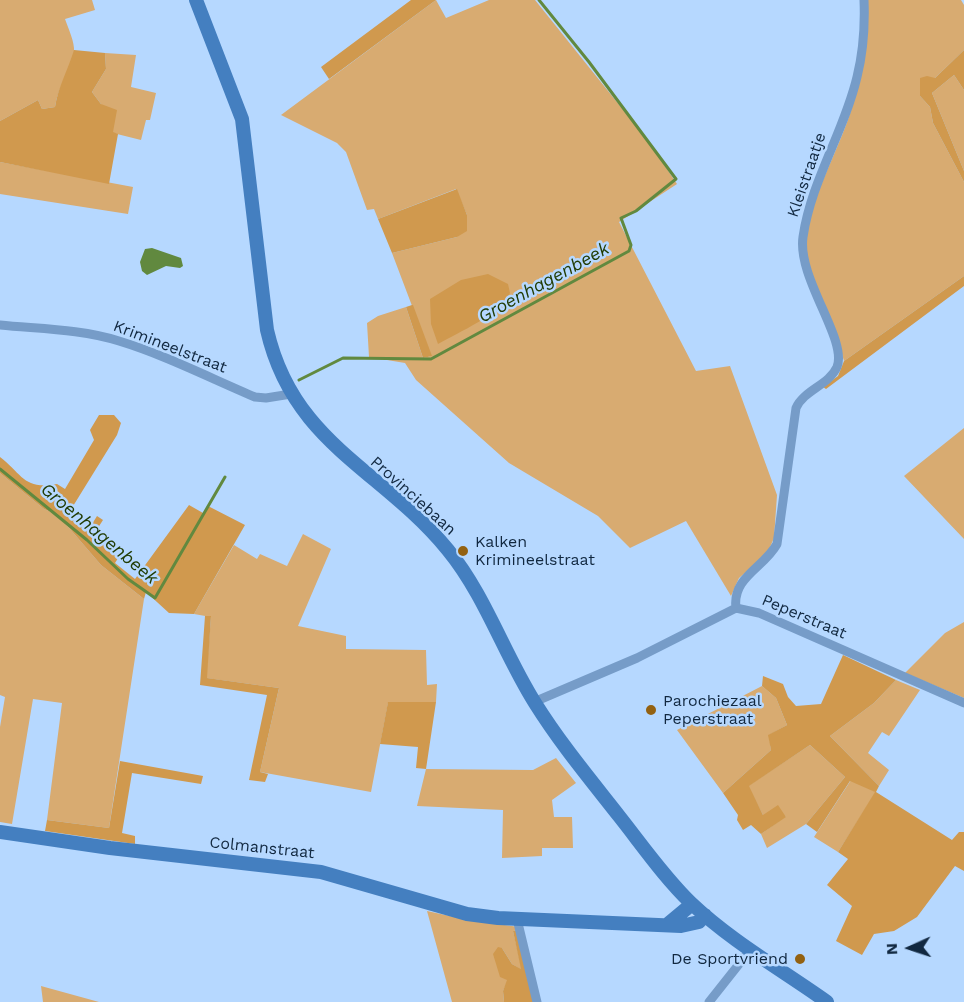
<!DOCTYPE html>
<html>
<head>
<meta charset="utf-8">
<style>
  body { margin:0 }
  #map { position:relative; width:964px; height:1002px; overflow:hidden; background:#b6d8ff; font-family:"Work Sans",sans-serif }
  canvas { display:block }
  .north { position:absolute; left:880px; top:918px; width:60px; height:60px; -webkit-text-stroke:4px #b6d8ff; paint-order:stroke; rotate:267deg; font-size:16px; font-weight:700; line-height:24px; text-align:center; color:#112840 }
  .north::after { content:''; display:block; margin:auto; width:21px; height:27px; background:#112840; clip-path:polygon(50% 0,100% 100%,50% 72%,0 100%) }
</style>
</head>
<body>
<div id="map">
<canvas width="964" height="1002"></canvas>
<div class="north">N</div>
</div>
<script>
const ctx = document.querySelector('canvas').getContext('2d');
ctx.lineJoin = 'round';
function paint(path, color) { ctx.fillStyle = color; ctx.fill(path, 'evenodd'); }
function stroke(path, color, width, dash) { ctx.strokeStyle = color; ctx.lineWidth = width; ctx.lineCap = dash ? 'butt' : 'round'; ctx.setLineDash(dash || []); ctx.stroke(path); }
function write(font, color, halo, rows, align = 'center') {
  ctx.font = font + ' "Work Sans",sans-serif'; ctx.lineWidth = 5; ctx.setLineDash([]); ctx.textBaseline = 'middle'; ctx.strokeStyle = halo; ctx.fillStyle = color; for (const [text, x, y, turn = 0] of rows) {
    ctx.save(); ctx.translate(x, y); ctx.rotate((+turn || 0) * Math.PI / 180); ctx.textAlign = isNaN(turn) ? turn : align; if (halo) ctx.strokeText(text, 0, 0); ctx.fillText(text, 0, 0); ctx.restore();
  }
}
paint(new Path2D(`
  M0,0H92L95,10L65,19C68,28 75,42 74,52C71,72 58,85 55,107L42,109L38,100L0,121Z
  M436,0L446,18L489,0H535L649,142L677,184L619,222L696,371L730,366L777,495L774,538L767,554L739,578L731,596L686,521L630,548L598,516L509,463L416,380L405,363L369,357L367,323L378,316L406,307L423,358L431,356L392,253L457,237L467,215L456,189L378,219L374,209L367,210L346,152L337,143L281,115Z
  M867,0H961L964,5V50L935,78H920V96L930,107L933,123L964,182V276L844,361C835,322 805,285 806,244C808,198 843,145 854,100C862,68 863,33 867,0Z
  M105,53L136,55L131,87L156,93L150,120H146L141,140L113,133L101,104L92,92L106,69Z
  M954,75L964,90V171L932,93Z
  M0,162L133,187L128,214L0,194Z
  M964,428V539L904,476Z
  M0,473L44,509L58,515L101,565L144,599L109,828L47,820L62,703L33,699L12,824L0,822V727L5,697L0,695Z
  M303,534L331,549L298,626L346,636V649L426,650L427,685L437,684L436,702L388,703L371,792L260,772L279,688L206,678L211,617L194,614L234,545L257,559L260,554L287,566Z
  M964,622V698L905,673L945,633Z
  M896,680L920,690L889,736L882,732L868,753L889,770L879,786L830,736L874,703Z
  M762,686L776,698L787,725L769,735L771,750L723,793L677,730Z
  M810,745L845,777L806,824L767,848L761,834L786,816L763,815L748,786Z
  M556,758L576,783L552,800L554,817H572L573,848H542V856L502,858L503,810L417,806L426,769L533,770Z
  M851,780L876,792L838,852L814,837Z
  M427,911L468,920L519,927V930L513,931L522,970L512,964L502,948L508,980L503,991L504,1002H452Z
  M41,986L99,1002H43Z`), '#d8ab71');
paint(new Path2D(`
  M411,0H436L329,79L321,67Z
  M74,50L105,53L106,69L92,92L101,104L117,110L113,132L118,134L109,184L0,162V121L38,100L42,109L55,107C58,87 68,70 74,50Z
  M964,50V90L954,75L932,93L964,171V182L933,123L930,107L920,96V78L927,76L935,78Z
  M457,189L467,215V231L457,237L392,253L378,219Z
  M488,274L508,284L510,293C501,314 459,332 438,344L431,324L430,299L461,280Z
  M964,276V286L826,389L823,387L838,376L844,361Z
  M412,305H413L432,356L423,358L406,307Z
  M99,415H114L121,423L117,435L70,511L89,529L97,516L103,520L94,534L120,555L115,563L135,579L189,505L203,513L208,506L245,525L194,614L169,613L146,592L144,599L101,565L58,515L44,509L0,473V457C23,475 24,490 57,484L65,489L94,440L90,430Z
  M205,616H211L207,678L279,688L260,772L268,774L265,782L249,780L267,695L200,685Z
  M843,655L896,680L874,703L830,736L879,786L876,792L952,840L959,832H964V871L955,866L917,917L894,931L874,934L862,955L836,941L852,906L827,885L848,859L838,852L875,792L850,781L817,832L806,824L845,777L810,745L749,786L763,815L778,805L786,817L761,834L751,825L743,830L737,820L738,815L723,793L771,750L768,735L787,725L776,698L762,686L763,676L783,684L788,697L796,706L821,704Z
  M388,702H436L426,769L416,768L418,747L380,744Z
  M120,761L203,776L201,784L132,773L122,833L135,836V844L45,831L47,820L109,828Z
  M519,930L534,1002H504L503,991L507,980L500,977L493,954L498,947L502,948L512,964L521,969L513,931Z`), '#d0994e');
paint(new Path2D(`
  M152,248L181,258L183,266L180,268L166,266L147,275L142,271L140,262L145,249Z`), '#61893f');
stroke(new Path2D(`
  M299,380L343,358L431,359L629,251L631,245L621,218L636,211L676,179L589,62L539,0
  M0,469L87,540L128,579L155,598L225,477`), '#61893f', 3);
stroke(new Path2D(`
  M0,325C39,329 81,329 119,341C165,355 210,378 255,397L266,398L291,394
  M736,608C732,577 764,568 777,544L796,408C804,390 829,385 837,367C848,340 797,278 803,237C811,181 844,132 857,77C863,53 865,25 864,0
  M534,702L637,658L736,608L759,613L964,703
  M517,919L537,1002
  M709,1002L751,949`), '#769cc8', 9);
stroke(new Path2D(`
  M196,0L242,119L267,330C293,444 382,469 448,550C485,595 504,654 535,703C560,743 590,779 619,816C642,845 664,877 691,903C731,941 782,970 827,1002
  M0,832L110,848L321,872L467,914L498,918L681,926L699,922L705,915
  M668,924L692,904`), '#447fc0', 14);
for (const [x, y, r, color] of [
  [463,551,6,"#936111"],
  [651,710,6,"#936111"],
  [800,959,6,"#936111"]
]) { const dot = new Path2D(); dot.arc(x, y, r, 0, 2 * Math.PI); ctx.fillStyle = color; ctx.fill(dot); stroke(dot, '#b6d8ff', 2); }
write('16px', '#112840', '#b6d8ff', [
  ["Kleistraatje",807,175,-71],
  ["Krimineelstraat",170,347,21],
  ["Provinciebaan",413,496,42],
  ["Peperstraat",804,617,23],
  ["Colmanstraat",262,848,6]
]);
write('16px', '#112840', '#b6d8ff', [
  ["Kalken",475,542],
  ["Krimineelstraat",475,560],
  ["Parochiezaal",663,701],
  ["Peperstraat",663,719],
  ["De Sportvriend",788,959,"right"]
], 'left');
write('italic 18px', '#213c04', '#b6d8ff', [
  ["Groenhagenbeek",544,283,-29],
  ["Groenhagenbeek",99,534,40]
]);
</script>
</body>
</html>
